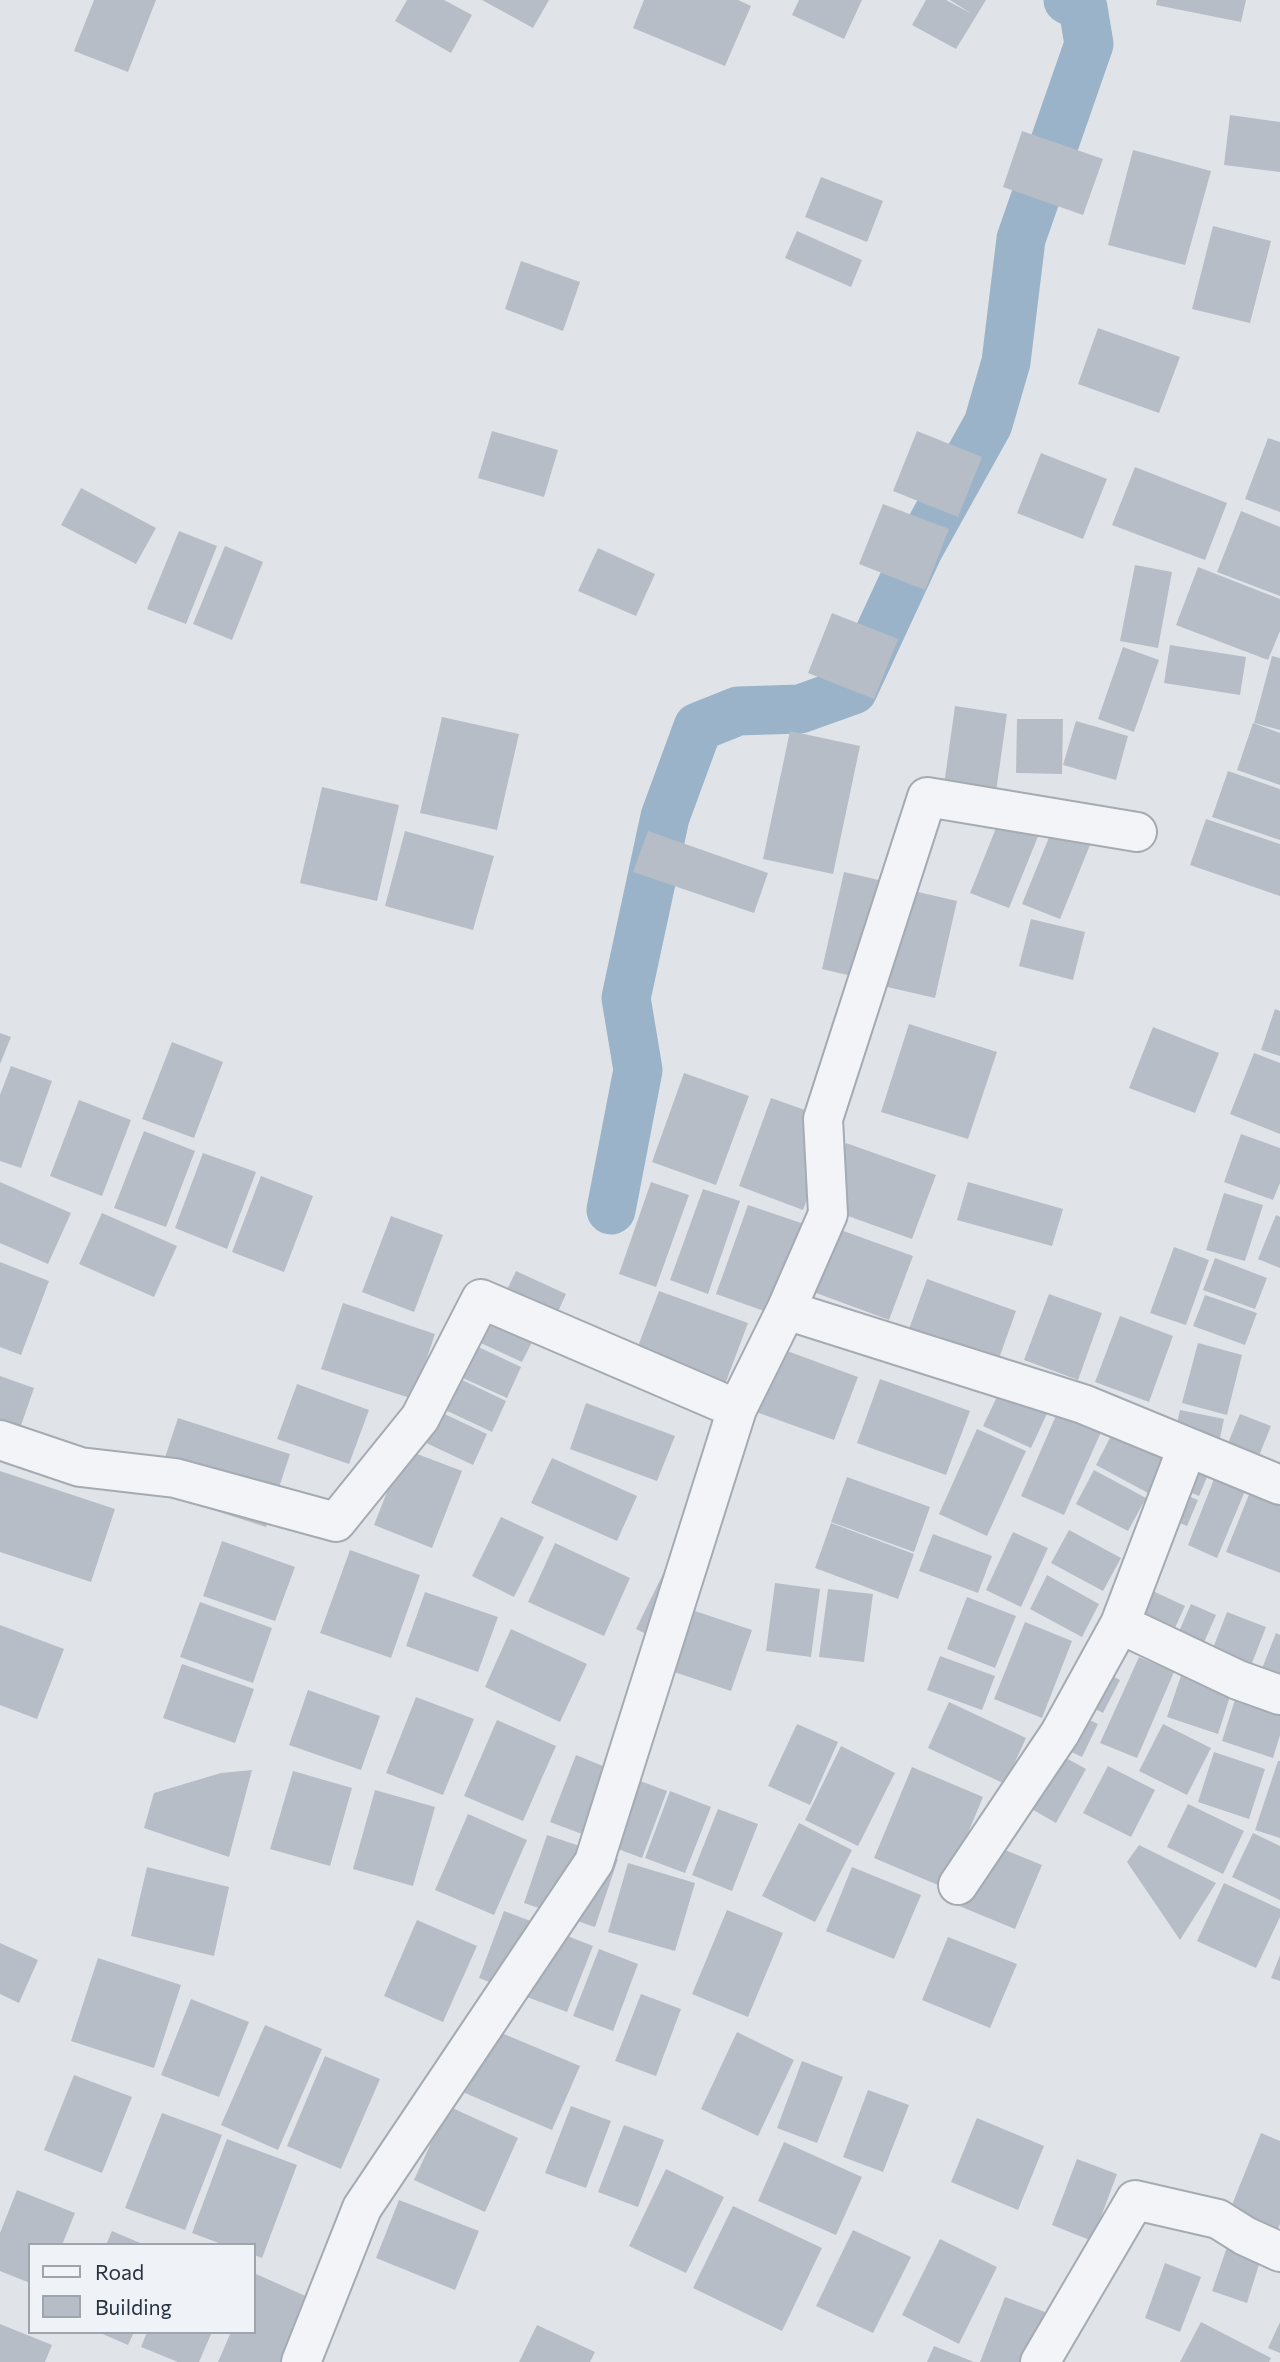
<!DOCTYPE html>
<html>
<head>
<meta charset="utf-8">
<style>
  body { margin:0 }
  #map { position:relative; width:1280px; height:2362px; overflow:hidden; background:#e0e4e9; font-family:Commissioner,sans-serif }
  canvas { display:block }
  .legend { position:absolute; left:28px; top:2243px; width:228px; height:91px; box-sizing:border-box; background:#eff2f6; border:2px solid #9fa5ad; margin:0; padding:9px 12px; list-style:none; font-size:21px; color:#283240 }
  .legend li { display:flex; align-items:center; gap:14px; height:35px }
  .legend b { width:35px; border:2px solid #9fa5ad }
</style>
</head>
<body>
<div id="map">
<canvas width="1280" height="2362"></canvas>
<ul class="legend">
<li><b style="height:9px;background:#f2f4f7"></b>Road</li>
<li><b style="height:19px;background:#b7bdc6"></b>Building</li>
</ul>
</div>
<script>
const ctx = document.querySelector('canvas').getContext('2d');
ctx.lineJoin = 'round';
function stroke(path, color, width, dash) { ctx.strokeStyle = color; ctx.lineWidth = width; ctx.lineCap = dash ? 'butt' : 'round'; ctx.setLineDash(dash || []); ctx.stroke(path); }
function paint(path, color) { ctx.fillStyle = color; ctx.fill(path, 'evenodd'); }
stroke(new Path2D(`
  M611,1210L638,1070L626,998L665,817L698,727L738,711L800,709L853,690L919,548L988,424L1006,362L1021,239L1089,44L1083,8L1068,0`), '#9bb3c9', 49);
paint(new Path2D(`
  M94,0H156L128,72L74,51Z
  M407,0H444L472,15L451,53L395,21Z
  M482,0H549L533,28Z
  M644,0H738L751,6L725,66L633,28Z
  M799,0H862L844,39L792,15Z
  M926,0H946L972,14L950,0H986L956,49L912,25Z
  M1157,0H1246L1241,22L1156,5Z
  M1230,115L1280,122V172L1224,165Z
  M1022,131L1103,159L1083,215L1003,187Z
  M1133,150L1211,171L1185,265L1108,245Z
  M821,177L883,201L867,242L805,217Z
  M1213,226L1271,241L1250,323L1192,309Z
  M797,231L862,260L851,287L785,258Z
  M521,261L580,282L563,331L505,309Z
  M1098,328L1180,357L1159,413L1078,384Z
  M492,431L558,450L544,497L478,478Z
  M917,431L982,457L958,517L893,491Z
  M1268,438L1280,442V512L1245,499Z
  M1041,453L1107,479L1083,539L1017,513Z
  M1135,467L1227,503L1205,560L1112,525Z
  M81,488L156,528L136,564L61,525Z
  M883,504L949,529L925,590L859,564Z
  M1241,511L1280,527V596L1217,572Z
  M179,531L217,546L186,624L147,609Z
  M225,546L263,562L232,640L193,624Z
  M598,548L655,574L636,616L578,591Z
  M1135,565L1172,572L1158,648L1120,641Z
  M1198,567L1280,599V631L1268,660L1176,625Z
  M832,613L898,639L874,699L808,673Z
  M1170,645L1246,657L1240,695L1164,683Z
  M1123,647L1159,660L1134,732L1098,719Z
  M1272,656L1280,658V730L1254,723Z
  M955,706L1007,714L996,792L944,785Z
  M442,717L519,734L497,830L420,813Z
  M1017,719H1063L1062,774L1016,773Z
  M1076,721L1128,736L1116,780L1063,765Z
  M1253,723L1280,733V785L1237,770Z
  M790,731L860,746L833,874L763,859Z
  M1228,771L1280,789V840L1212,817Z
  M322,787L399,805L377,901L300,883Z
  M1000,818L1039,834L1009,908L970,893Z
  M1206,819L1280,844V896L1190,865Z
  M1052,830L1090,845L1060,919L1022,904Z
  M405,831L494,856L473,930L385,906Z
  M648,831L768,873L754,913L633,872Z
  M844,872L896,884L873,981L822,969Z
  M905,889L957,901L935,998L883,986Z
  M1031,919L1085,932L1073,980L1019,966Z
  M1275,1009L1280,1011V1056L1261,1050Z
  M909,1024L997,1052L968,1139L881,1112Z
  M1153,1027L1219,1053L1195,1113L1129,1088Z
  M0,1033L11,1037L0,1064Z
  M172,1042L223,1062L194,1138L142,1119Z
  M1254,1053L1280,1063V1134L1230,1114Z
  M11,1066L52,1081L21,1168L0,1161V1095Z
  M684,1073L749,1096L716,1185L652,1162Z
  M771,1098L836,1121L803,1210L739,1186Z
  M79,1100L131,1120L102,1196L50,1176Z
  M144,1131L195,1151L166,1227L114,1208Z
  M1241,1134L1280,1148V1183L1273,1200L1224,1182Z
  M846,1143L936,1175L912,1239L823,1207Z
  M203,1153L256,1172L227,1249L175,1228Z
  M261,1176L313,1196L284,1272L232,1252Z
  M0,1182L71,1213L48,1264L0,1243Z
  M651,1182L689,1195L656,1287L619,1274Z
  M968,1182L1063,1209L1052,1246L957,1220Z
  M703,1189L740,1201L708,1294L670,1280Z
  M1224,1193L1263,1205L1245,1261L1206,1250Z
  M748,1205L813,1227L781,1317L716,1294Z
  M102,1213L177,1246L154,1297L79,1264Z
  M1276,1215L1280,1217V1268L1258,1259Z
  M391,1216L443,1235L414,1312L362,1292Z
  M824,1224L913,1256L889,1320L800,1287Z
  M1174,1247L1209,1260L1186,1325L1150,1313Z
  M1215,1258L1267,1278L1255,1309L1203,1290Z
  M0,1262L49,1281L21,1355L0,1347Z
  M516,1271L566,1294L552,1325L501,1302Z
  M927,1279L1016,1311L993,1375L904,1343Z
  M659,1291L748,1323L724,1387L635,1354Z
  M1049,1294L1102,1313L1078,1380L1024,1360Z
  M1205,1295L1257,1313L1245,1345L1193,1326Z
  M343,1303L435,1334L413,1399L321,1369Z
  M485,1309L537,1332L522,1362L472,1339Z
  M1120,1316L1173,1336L1149,1402L1095,1382Z
  M470,1343L521,1367L507,1398L456,1375Z
  M1198,1343L1242,1355L1227,1415L1182,1403Z
  M768,1344L858,1377L834,1440L745,1408Z
  M0,1376L34,1388L16,1440L0,1435Z
  M456,1377L506,1401L492,1432L441,1408Z
  M880,1379L970,1411L946,1475L857,1443Z
  M297,1384L369,1410L349,1464L277,1439Z
  M1003,1384L1051,1405L1031,1448L983,1426Z
  M586,1403L675,1436L657,1481L570,1449Z
  M436,1410L487,1434L473,1465L422,1441Z
  M1180,1410L1224,1419L1217,1452L1173,1442Z
  M1058,1411L1102,1430L1064,1515L1021,1496Z
  M1240,1414L1271,1426L1254,1468L1223,1455Z
  M178,1418L290,1454L266,1527L154,1491Z
  M977,1429L1026,1451L987,1536L939,1514Z
  M1113,1432L1165,1459L1148,1493L1096,1465Z
  M404,1449L462,1471L432,1548L374,1525Z
  M552,1458L637,1496L617,1541L531,1503Z
  M1094,1470L1146,1498L1128,1531L1076,1504Z
  M1210,1470L1199,1496L1161,1480Z
  M0,1471L115,1509L91,1582L0,1552Z
  M847,1477L930,1507L914,1552L831,1522Z
  M1214,1479L1245,1491L1217,1558L1188,1545Z
  M1159,1484L1198,1500L1187,1526L1148,1510Z
  M1250,1492L1280,1504V1573L1226,1552Z
  M501,1517L544,1537L514,1597L472,1576Z
  M831,1523L914,1554L898,1599L815,1568Z
  M1069,1530L1121,1558L1103,1591L1051,1563Z
  M1013,1532L1048,1548L1021,1607L986,1590Z
  M933,1534L992,1556L978,1593L919,1571Z
  M222,1541L295,1567L275,1621L203,1596Z
  M555,1543L630,1578L604,1636L528,1602Z
  M350,1550L420,1575L391,1658L320,1633Z
  M663,1574L698,1591L670,1646L636,1629Z
  M1047,1575L1099,1604L1082,1637L1030,1609Z
  M1125,1578L1185,1606L1164,1652Z
  M775,1583L820,1589L811,1657L766,1651Z
  M828,1589L873,1594L864,1662L819,1657Z
  M425,1592L498,1617L478,1672L406,1646Z
  M967,1597L1016,1616L995,1668L947,1649Z
  M200,1602L272,1628L253,1683L180,1657Z
  M1191,1604L1216,1615L1198,1656L1173,1645Z
  M695,1611L752,1630L731,1691L674,1672Z
  M1227,1612L1266,1627L1247,1676L1208,1661Z
  M1025,1622L1072,1641L1042,1718L994,1699Z
  M0,1625L64,1649L37,1719L0,1705Z
  M511,1629L587,1664L560,1722L485,1687Z
  M1276,1633L1280,1635V1684L1259,1676Z
  M940,1656L995,1676L982,1710L927,1690Z
  M1139,1657L1174,1672L1137,1758L1100,1743Z
  M1083,1661L1120,1680L1103,1713L1066,1694Z
  M182,1664L254,1689L235,1743L163,1718Z
  M1184,1667L1234,1684L1218,1734L1167,1717Z
  M308,1690L380,1716L361,1770L289,1745Z
  M1238,1690L1280,1704V1735L1273,1758L1222,1741Z
  M416,1697L474,1719L443,1795L386,1773Z
  M949,1702L1026,1738L1005,1784L928,1748Z
  M1056,1704L1098,1724L1082,1757L1040,1737Z
  M497,1720L556,1746L523,1821L464,1796Z
  M797,1724L838,1742L810,1805L768,1786Z
  M1163,1724L1211,1748L1187,1795L1139,1771Z
  M1039,1743L1086,1769L1056,1823L1009,1796Z
  M841,1746L895,1773L858,1846L805,1820Z
  M1214,1752L1265,1769L1249,1819L1198,1802Z
  M576,1755L615,1771L590,1837L550,1822Z
  M1278,1761H1280V1838L1255,1830Z
  M1108,1766L1155,1790L1131,1837L1083,1813Z
  M912,1767L983,1797L945,1888L874,1858Z
  M252,1770L229,1857L144,1828L154,1793L221,1773Z
  M293,1771L352,1788L330,1866L270,1849Z
  M627,1776L667,1791L642,1858L602,1843Z
  M375,1790L435,1807L413,1886L353,1869Z
  M670,1791L711,1807L685,1873L645,1858Z
  M1188,1804L1244,1831L1223,1874L1167,1847Z
  M718,1809L758,1824L732,1891L692,1875Z
  M468,1814L527,1840L494,1915L435,1890Z
  M799,1823L852,1850L815,1922L762,1896Z
  M1253,1833L1280,1846V1900L1232,1877Z
  M547,1835L618,1859L595,1927L524,1903Z
  M973,1837L1042,1865L1015,1929L947,1901Z
  M1139,1845L1216,1883L1180,1940L1127,1862Z
  M628,1863L695,1883L675,1951L608,1932Z
  M147,1867L229,1887L214,1956L131,1936Z
  M852,1867L921,1895L894,1959L826,1931Z
  M1224,1883L1280,1909V1917L1256,1968L1197,1941Z
  M727,1910L783,1933L748,2017L692,1994Z
  M504,1911L544,1926L518,1993L479,1978Z
  M417,1920L477,1946L443,2022L384,1996Z
  M552,1930L593,1946L567,2012L527,1997Z
  M948,1937L1017,1964L990,2028L922,2000Z
  M0,1943L38,1960L19,2003L0,1994Z
  M599,1949L638,1964L613,2031L573,2016Z
  M1280,1955V1981L1271,1978Z
  M98,1958L181,1985L154,2068L71,2041Z
  M641,1994L681,2009L656,2076L615,2061Z
  M191,1999L249,2022L219,2097L161,2075Z
  M466,2018L580,2066L552,2130L439,2082Z
  M265,2025L322,2049L278,2150L221,2125Z
  M737,2032L794,2060L758,2136L701,2109Z
  M325,2056L380,2079L341,2169L287,2146Z
  M802,2061L843,2077L817,2143L777,2128Z
  M74,2075L132,2097L102,2173L44,2150Z
  M868,2090L909,2105L883,2172L843,2157Z
  M448,2106L518,2138L485,2212L414,2180Z
  M571,2106L611,2121L586,2188L545,2173Z
  M162,2113L222,2135L185,2230L125,2208Z
  M977,2118L1044,2146L1018,2210L951,2182Z
  M624,2125L664,2140L638,2207L598,2192Z
  M1261,2133L1280,2141V2224L1275,2236L1227,2217Z
  M227,2139L297,2165L262,2258L254,2255V2245H224L192,2233Z
  M784,2142L862,2177L836,2235L758,2201Z
  M1077,2159L1117,2174L1092,2241L1052,2225Z
  M666,2169L724,2197L686,2273L629,2246Z
  M17,2190L75,2213L62,2245H30V2283L0,2271V2233Z
  M399,2200L479,2231L455,2290L376,2258Z
  M733,2206L822,2248L782,2331L693,2288Z
  M853,2230L911,2257L873,2333L816,2306Z
  M112,2231L145,2245H106Z
  M940,2239L997,2267L959,2344L902,2315Z
  M1227,2247L1261,2258L1247,2303L1212,2291Z
  M1165,2263L1201,2277L1180,2332L1145,2318Z
  M256,2274L310,2298L283,2362H218L231,2332H254Z
  M1005,2297L1045,2312L1026,2362H980Z
  M1201,2322L1271,2358L1269,2362H1180Z
  M1280,2322V2353L1268,2348Z
  M0,2324L52,2345L45,2362H0Z
  M537,2325L595,2352L590,2362H519Z
  M98,2332H134L128,2345Z
  M147,2332H212L199,2362H178L141,2347Z
  M934,2346L974,2362H927Z`), '#b7bdc6');
const minor = new Path2D(`
  M786,1310L1083,1404L1280,1485
  M0,1440L80,1467L175,1478L336,1522L420,1418L481,1299L737,1409
  M1120,1624L1238,1680L1280,1695
  M958,1885L1060,1733L1120,1624L1187,1448
  M301,2362L362,2208L594,1862L737,1409L786,1310L828,1214L823,1119L927,797L1137,832
  M1040,2362L1135,2200L1218,2219L1245,2236L1280,2252`);
stroke(minor, '#a5abb3', 42);
stroke(minor, '#f2f4f7', 38);
</script>
</body>
</html>
